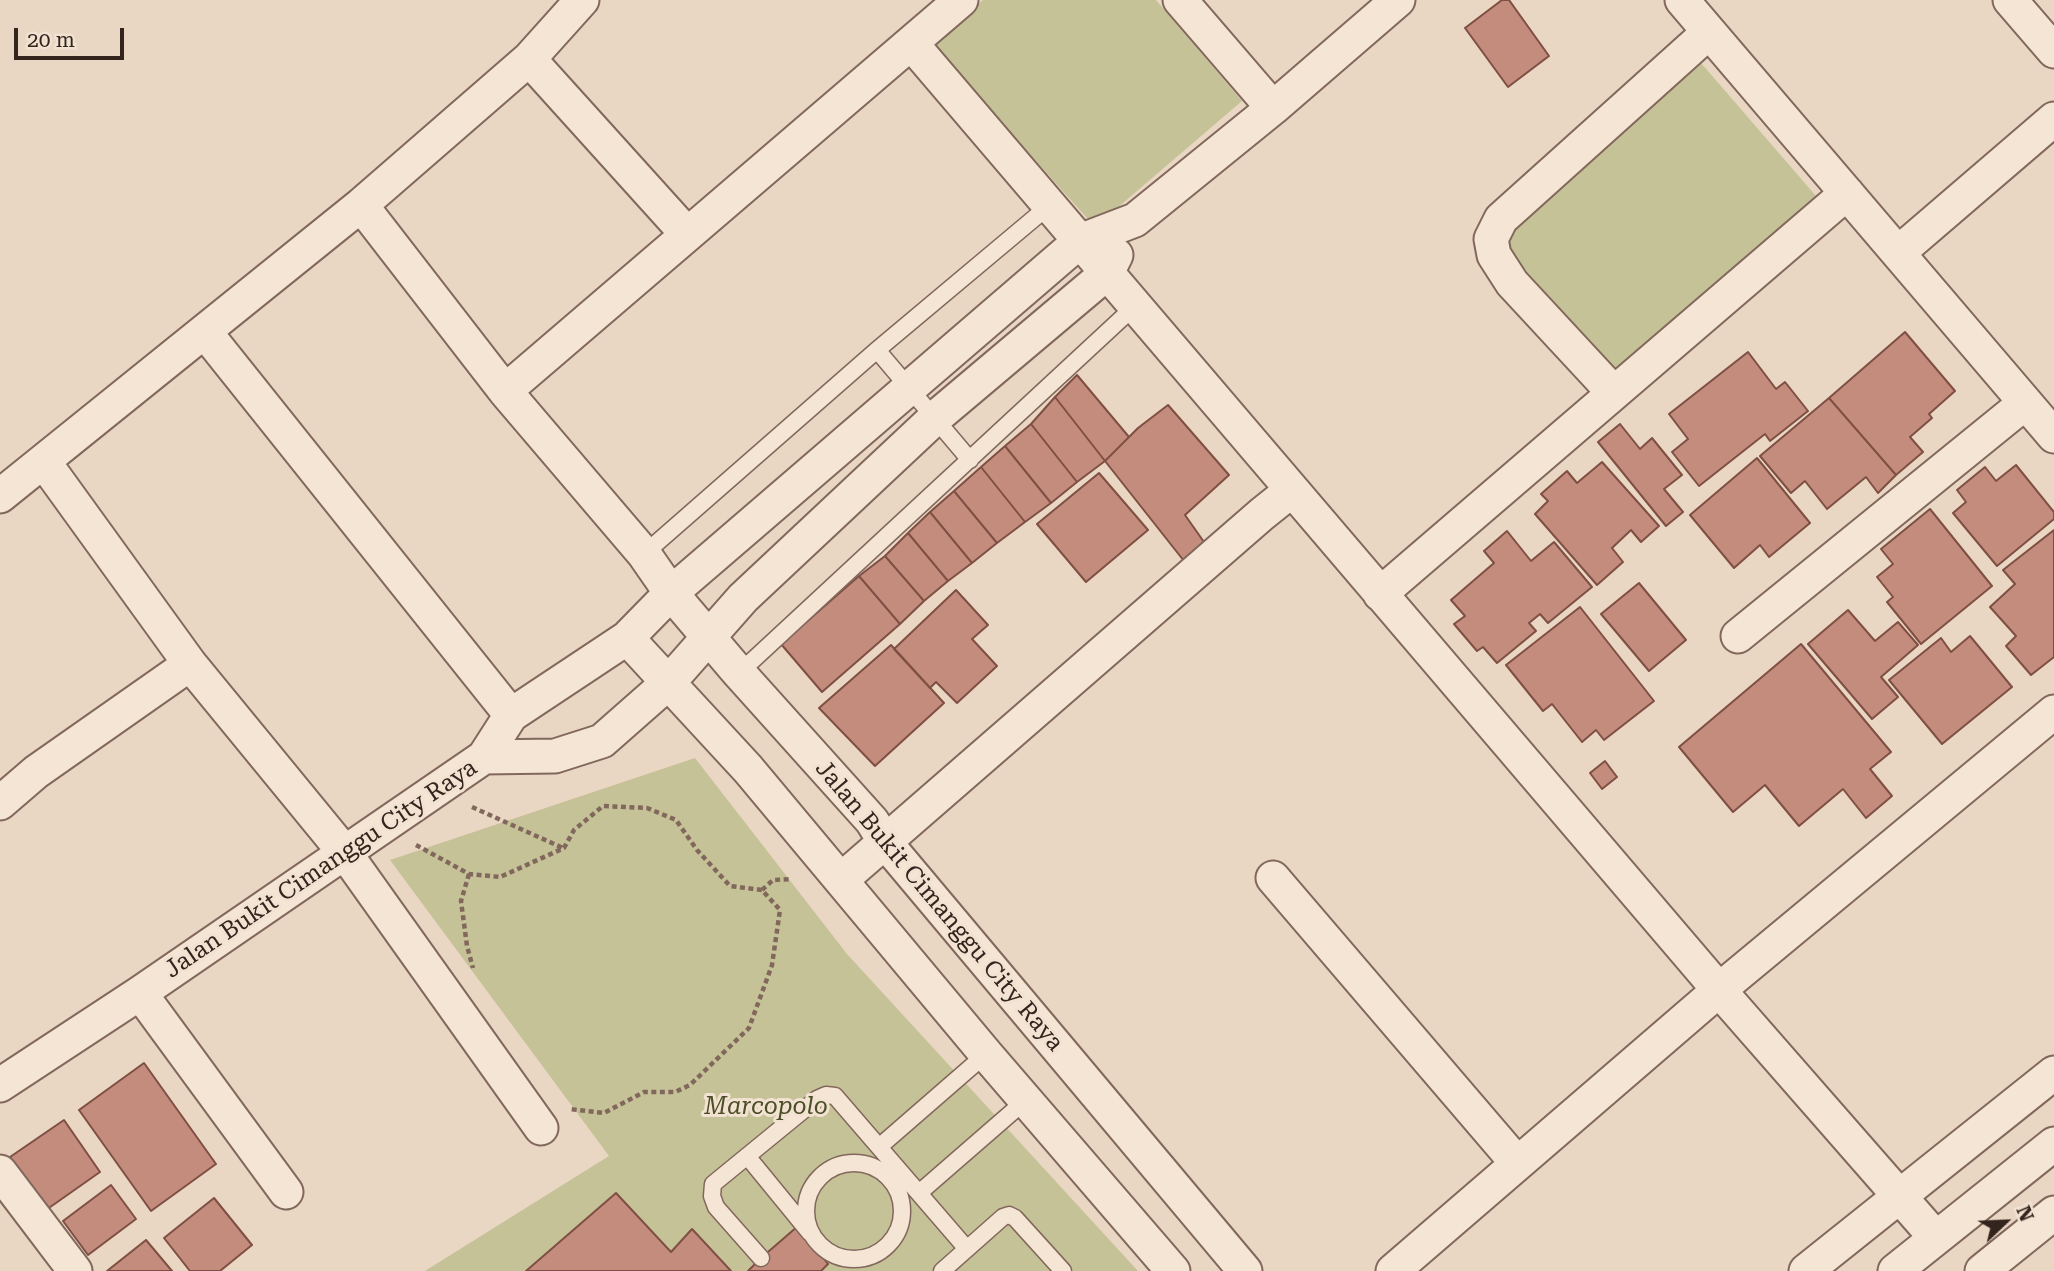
<!DOCTYPE html>
<html>
<head>
<meta charset="utf-8">
<style>
  body { margin:0 }
  #map { position:relative; width:2054px; height:1271px; overflow:hidden; background:#e9d6c3; font-family:"Roboto Serif",serif }
  canvas { display:block }
  .north { position:absolute; left:1970px; top:1187px; width:70px; height:70px; -webkit-text-stroke:5px #f2e2d2; paint-order:stroke; rotate:67deg; font-size:19px; font-weight:700; line-height:28px; text-align:center; color:#33241e }
  .north::after { content:''; display:block; margin:auto; width:24px; height:32px; background:#33241e; clip-path:polygon(50% 0,100% 100%,50% 72%,0 100%) }
  .scale { position:absolute; left:14px; top:28px; width:110px; height:32px; box-sizing:border-box; border:4px solid #33241e; border-top:0; padding-left:9px; font-size:21px; line-height:24px; white-space:nowrap; color:#33241e; -webkit-text-stroke:5px #f2e2d2; paint-order:stroke }
</style>
</head>
<body>
<div id="map">
<canvas width="2054" height="1271"></canvas>
<div class="north">N</div>
<div class="scale">20 m</div>
</div>
<script>
const ctx = document.querySelector('canvas').getContext('2d');
ctx.lineJoin = 'round';
function paint(path, color) { ctx.fillStyle = color; ctx.fill(path, 'evenodd'); }
function stroke(path, color, width, dash) { ctx.strokeStyle = color; ctx.lineWidth = width; ctx.lineCap = dash ? 'butt' : 'round'; ctx.setLineDash(dash || []); ctx.stroke(path); }
function write(font, color, halo, rows, align = 'center') {
  ctx.font = font + ' "Roboto Serif",serif'; ctx.lineWidth = 6; ctx.setLineDash([]); ctx.textBaseline = 'middle'; ctx.strokeStyle = halo; ctx.fillStyle = color; for (const [text, x, y, turn = 0] of rows) {
    ctx.save(); ctx.translate(x, y); ctx.rotate((+turn || 0) * Math.PI / 180); ctx.textAlign = isNaN(turn) ? turn : align; if (halo) ctx.strokeText(text, 0, 0); ctx.fillText(text, 0, 0); ctx.restore();
  }
}
paint(new Path2D(`
  M983,0H1156L1242,101L1095,227L932,45Z
  M1701,63L1816,196L1612,373L1501,242Z
  M695,758L847,954L1138,1271H425L609,1156L390,860Z`), '#c6c298');
const building = new Path2D(`
  M1502,0H1509L1549,56L1508,87L1465,28Z
  M1905,332L1955,391L1929,414L1932,418L1910,437L1923,452L1896,475L1829,398Z
  M1748,352L1776,389L1785,382L1808,411L1770,441L1765,434L1699,486L1672,452L1688,439L1669,414Z
  M1077,375L1129,437L1105,461L1055,397Z
  M1055,397L1105,461L1077,482L1031,424Z
  M1829,398L1896,475L1878,493L1866,477L1827,509L1805,481L1791,493L1760,456Z
  M1168,405L1229,475L1185,515L1204,542L1184,561L1105,461L1138,428Z
  M1031,424L1077,482L1051,503L1005,446Z
  M1620,424L1640,449L1652,438L1682,475L1664,489L1683,512L1666,526L1598,442Z
  M1005,446L1051,503L1025,522L981,467Z
  M1757,458L1810,523L1769,557L1760,545L1734,568L1690,515Z
  M1602,462L1659,526L1641,542L1631,530L1612,548L1623,562L1597,585L1535,514L1548,501L1541,494L1567,471L1577,483Z
  M2016,465L2054,512V519L1997,566L1953,513L1966,502L1957,490L1985,467L1996,481Z
  M981,467L1025,522L997,543L954,491Z
  M1099,473L1148,530L1086,582L1037,524Z
  M954,491L997,543L972,563L930,512Z
  M1930,509L1992,586L1921,644L1887,602L1893,597L1877,577L1893,564L1881,549Z
  M930,512L972,563L948,581L908,533Z
  M2054,530V657L2031,675L2006,646L2016,636L1990,607L2015,584L2003,570Z
  M1507,531L1531,561L1554,542L1592,587L1548,623L1540,614L1529,623L1536,631L1497,663L1483,647L1477,651L1454,624L1465,616L1451,600L1494,563L1484,551Z
  M908,533L948,581L924,601L885,556Z
  M885,556L924,601L900,624L859,576Z
  M859,576L900,624L822,692L781,644Z
  M1639,583L1686,640L1649,671L1601,614Z
  M956,590L988,625L972,639L997,666L957,703L936,682L930,688L894,649Z
  M1580,607L1654,701L1604,740L1596,730L1582,742L1552,704L1543,711L1506,665Z
  M1848,610L1875,641L1898,622L1918,645L1881,677L1898,697L1872,719L1808,644Z
  M1970,636L2012,687L1942,744L1889,680L1941,638L1951,652Z
  M1801,644L1891,752L1870,769L1892,796L1866,818L1843,789L1799,826L1765,785L1733,812L1679,747Z
  M891,645L944,703L875,766L819,708Z
  M1605,761L1617,777L1602,789L1590,773Z
  M144,1063L216,1164L151,1211L79,1110Z
  M64,1120L100,1172L46,1210L10,1157Z
  M111,1185L136,1219L88,1255L63,1221Z
  M616,1193L671,1252L692,1229L731,1271H526Z
  M214,1198L252,1245L220,1271H190L164,1238Z
  M798,1226L828,1264L821,1271H748L761,1258Z
  M146,1240L172,1271H107Z`);
paint(building, '#c48c7c');
stroke(building, '#7f4f44', 2);
const service = new Path2D(`
  M877,350L970,460
  M644,554L877,350L1050,205
  M739,673L1135,306
  M879,1147L986,1054
  M747,1156L810,1233
  M806 1211a48 48 0 1 1 96 0a48 48 0 1 1-96 0Z
  M919,1193L1026,1100
  M761,1258L716,1207L712,1196L713,1184L817,1099L826,1095L835,1096L967,1249
  M942,1271L1003,1217L1009,1215L1015,1218L1063,1271`);
const minor = new Path2D(`
  M1180,0L1273,108
  M1682,0L2054,436
  M2010,0L2054,51
  M911,43L1719,990L1936,1238
  M529,59L687,234
  M361,205L505,391L644,554L671,593L1080,241L1135,220L1273,108L1398,0
  M1898,253L2054,119
  M205,332L511,715
  M505,391L961,0
  M1614,393L1512,283L1494,255L1491,239L1501,219L1709,32
  M44,462L190,664L345,853L541,1128
  M0,496L361,205L529,59L582,0
  M1380,594L1847,193
  M1738,636L2025,403
  M627,638L748,769L986,1054L1173,1271
  M484,757L555,756L602,741L669,682L743,598L935,418L1107,273L1116,255
  M0,803L36,772L190,664
  M1273,878L1517,1163
  M841,880L1262,514L1292,490
  M140,993L286,1192
  M0,1085L140,993L484,757L511,715L627,638L671,593L739,673L872,821L885,842L1245,1271
  M0,1172L75,1271
  M1393,1271L1719,990L2054,712
  M1806,1271L2054,1073
  M1895,1271L2054,1144
  M1982,1271L2054,1213`);
stroke(service, '#82685c', 19);
stroke(minor, '#82685c', 37);
stroke(new Path2D(`
  M472,807L563,848
  M416,845L469,874L500,877L564,848L574,830L603,806L647,808L676,820L697,850L730,886L762,890L780,910L772,965L749,1028L690,1085L675,1092H644L604,1113L569,1109
  M469,874L461,901L467,946L473,968
  M762,890L773,880L792,879`), '#82685c', 4.5, [5, 3.5]);
stroke(service, '#f5e5d5', 16);
stroke(minor, '#f5e5d5', 33);
write('24px', '#33241e', '#f2e2d2', [
  ["Jalan Bukit Cimanggu City Raya",321,869,-34],
  ["Jalan Bukit Cimanggu City Raya",939,906,50]
]);
write('italic 24px', '#4c4e27', '#f2e2d2', [
  ["Marcopolo",766,1107]
]);
</script>
</body>
</html>
